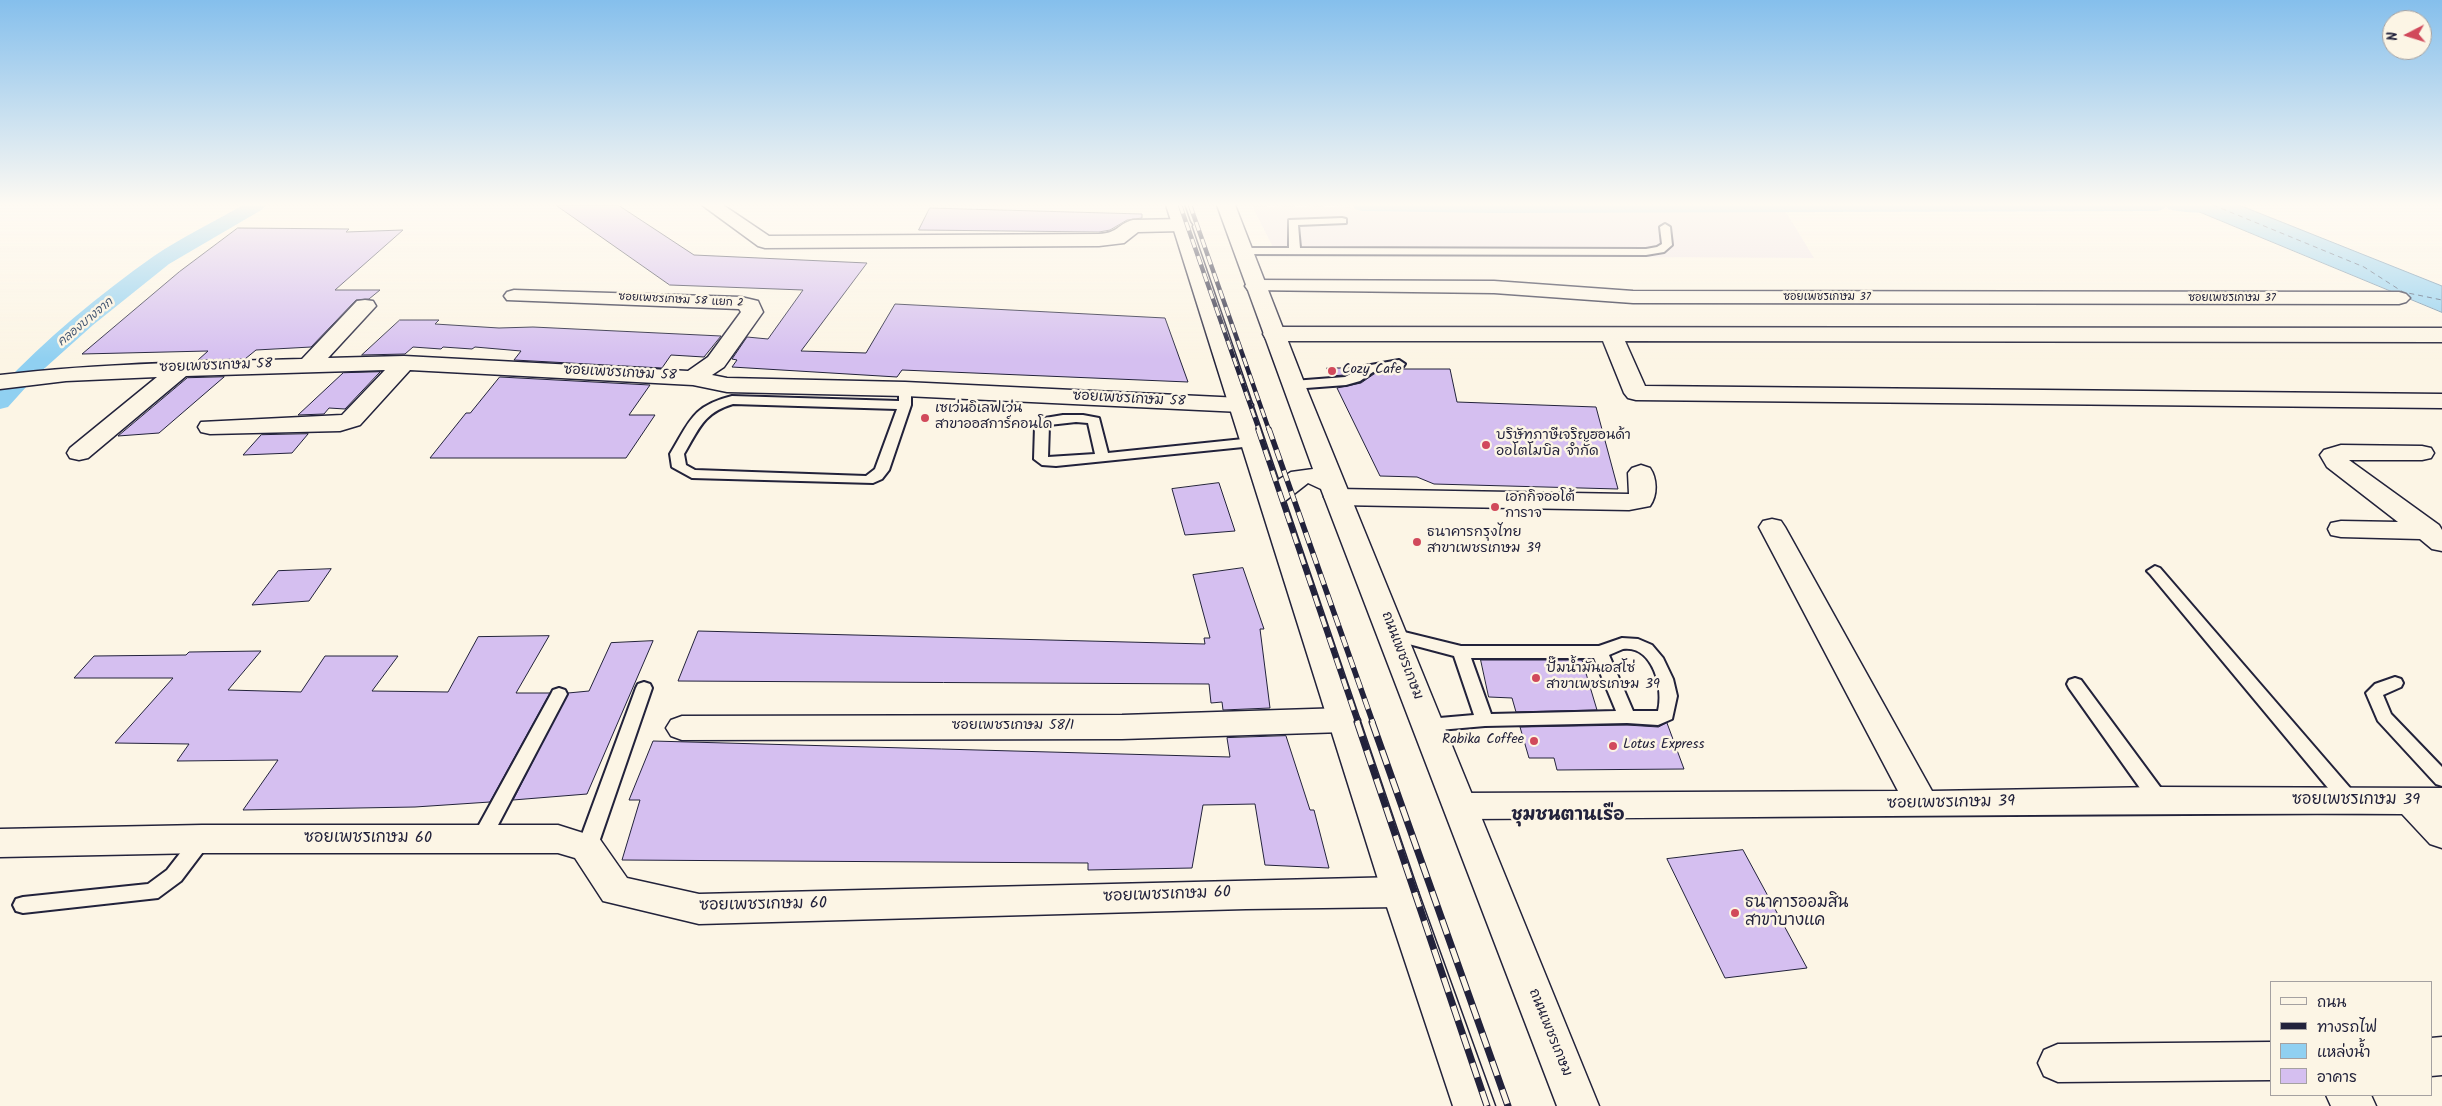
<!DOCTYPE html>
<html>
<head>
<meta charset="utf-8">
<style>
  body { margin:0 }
  #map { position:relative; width:2442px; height:1106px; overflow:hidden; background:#fcf5e5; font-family:Kalam,"Playpen Sans Thai",sans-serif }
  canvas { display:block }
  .legend { position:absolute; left:2270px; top:981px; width:162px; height:115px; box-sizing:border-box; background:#fcf5e5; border:1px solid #a5a1a1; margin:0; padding:6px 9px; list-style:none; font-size:15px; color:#22223b }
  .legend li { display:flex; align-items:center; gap:10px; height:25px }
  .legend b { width:25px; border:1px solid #a5a1a1 }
  .north { position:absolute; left:2382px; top:10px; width:50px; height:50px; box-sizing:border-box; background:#fcf5e5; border:1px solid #a5a1a1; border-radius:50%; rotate:265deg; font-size:14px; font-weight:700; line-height:20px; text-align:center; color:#22223b }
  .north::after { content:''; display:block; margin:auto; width:18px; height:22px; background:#d1495b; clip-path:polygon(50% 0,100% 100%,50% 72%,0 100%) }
</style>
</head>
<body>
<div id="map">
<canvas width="2442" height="1106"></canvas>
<ul class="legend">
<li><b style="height:6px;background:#fcf5e5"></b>ถนน</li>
<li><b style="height:6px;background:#22223b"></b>ทางรถไฟ</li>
<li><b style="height:14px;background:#90d0f1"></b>แหล่งน้ำ</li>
<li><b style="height:14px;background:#d5bff0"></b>อาคาร</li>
</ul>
<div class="north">N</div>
</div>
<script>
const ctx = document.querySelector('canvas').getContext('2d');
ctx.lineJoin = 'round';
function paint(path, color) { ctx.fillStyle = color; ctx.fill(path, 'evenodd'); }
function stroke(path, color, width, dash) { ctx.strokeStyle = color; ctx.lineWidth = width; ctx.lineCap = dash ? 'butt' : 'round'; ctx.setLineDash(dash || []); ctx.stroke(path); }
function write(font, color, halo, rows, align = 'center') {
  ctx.font = font + ' Kalam,"Playpen Sans Thai",sans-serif'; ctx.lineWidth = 5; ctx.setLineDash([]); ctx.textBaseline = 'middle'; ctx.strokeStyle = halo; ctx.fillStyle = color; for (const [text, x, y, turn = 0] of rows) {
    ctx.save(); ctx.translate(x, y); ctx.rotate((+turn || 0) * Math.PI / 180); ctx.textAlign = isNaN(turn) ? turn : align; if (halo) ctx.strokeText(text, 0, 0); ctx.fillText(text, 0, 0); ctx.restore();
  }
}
paint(new Path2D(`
  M1252,206L1786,212L1814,258L1277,255Z`), '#f0e5e8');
const water = new Path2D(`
  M2183,205H2239L2442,286V312Z`);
paint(water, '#90d0f1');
stroke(water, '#648aa8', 1);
paint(new Path2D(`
  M243,205H265L263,209L169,264L93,325L36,376L8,407L0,409V388C45,339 99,295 154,256C182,237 214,222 243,205Z
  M1353,205H2220L2221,206L2219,210C2204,214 2183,213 2168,209L2166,205L2164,209L2157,211L1495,213L1362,211L1355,209Z`), '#90d0f1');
stroke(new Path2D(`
  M2213,205L2364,267L2403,292L2442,300`), '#435672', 1, [5, 4]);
const building = new Path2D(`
  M556,205H618L694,255L867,263L801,351L866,353L895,304L1165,318L1188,382L902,370L897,377L732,367L737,360L732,359L747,337L768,339L803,290L670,285Z
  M930,208L1142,214V218L1127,220L1110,230L1099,232L919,230Z
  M238,228L349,229L346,232L403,230L335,290H380L369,299L356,300L311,347L256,350L245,359L198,360L208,351L82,354L179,272Z
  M400,320H439L435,324L499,328L533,327L721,336L704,357L671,355L662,368L514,360L521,351L475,347L472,349L443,347L441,349L413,347L405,354L362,355Z
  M1327,368H1357L1344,375L1331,376Z
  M1403,369H1450L1457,402L1596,407L1618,489L1434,484L1417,477L1380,476L1337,388L1361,383L1374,374Z
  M380,372L345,409L329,408L324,414L298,415L343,373Z
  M224,377L159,433L118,436L187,378Z
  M500,377L650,385L629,415H655L626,458H430L466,413H470Z
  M308,434L292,453L243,455L261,435Z
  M1219,483L1235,531L1185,535L1172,489Z
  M1243,568L1264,629H1260L1270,708L1223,710L1222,702L1211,703L1209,684L678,681L698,631L1205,644L1204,638H1210L1193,575Z
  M331,569L309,601L252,605L278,571Z
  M549,636L516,693H550L490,802L415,807L243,810L278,760L177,761L189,744L115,743L173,678H74L94,656L186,655L189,652L261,651L228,690L301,692L325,656H398L372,691L448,692L478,637Z
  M653,641L587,794L513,800L568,693L589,691L611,643Z
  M1481,660H1582L1597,710L1516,712L1512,698L1489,697Z
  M1667,723L1684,769L1557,770L1554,758H1529L1520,727L1627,725L1658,727Z
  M1286,736L1310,810H1314L1329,868L1265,865L1255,804L1203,805L1192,868L1088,870V863L622,860L640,800H629L653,741L1230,757L1227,738Z
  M1743,850L1807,968L1725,978L1667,859Z`);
paint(building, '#d5bff0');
stroke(building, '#22223b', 1);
const lane = new Path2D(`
  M1342,218L1346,219V223L1298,225L1300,248L1646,249L1657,247L1662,244L1660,227L1665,224L1670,227L1672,245L1664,252L1646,255L1243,254L1238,251L1243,248H1289V220Z
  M1399,360L1405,364L1403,367L1373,372L1360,381L1346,385L1293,389L1287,385L1293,381L1345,377L1365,366Z
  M905,385L911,389V405L889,470L882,479L873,483L692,478L672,467L670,454C690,421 692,406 732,396L899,401V389ZM733,404L897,409L875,469L866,476L695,470L686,465L684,454C699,429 703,413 733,404Z
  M1063,415H1083L1099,418L1108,453L1253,438L1260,442L1253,446L1056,466L1042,465L1034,459L1035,426L1039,419ZM1076,422L1088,423L1095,454L1048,457L1049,425Z
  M2155,566L2160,568L2357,796L2359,801L2357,806L2350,808L2343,806L2150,574L2147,571Z
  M1392,629L1461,646H1599L1622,638L1638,639L1652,645L1663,658L1673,679L1677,696L1672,719L1658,725L1627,723L1485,726L1428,731L1422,729L1419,725L1422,721L1428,719L1474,715L1454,656L1386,638L1384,634L1386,630ZM1623,649C1653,645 1664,689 1658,711H1633L1609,655ZM1471,658H1594L1616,711L1491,714Z
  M2395,677L2401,679L2403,683L2401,687L2383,695L2391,714L2442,767V786L2436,784L2378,721L2366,693L2375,684Z
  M2075,678L2081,680L2166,795L2168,800L2166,805L2159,807L2152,805L2069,688L2067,684L2069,680Z
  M644,682L650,684L652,688L597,848L594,853L587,856L580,853L577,848L636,688L638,684Z
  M559,688L565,690L567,694L488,844L481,847L474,844L472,839L474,834L551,694L553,690Z
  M202,831L209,834L211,839L209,844L181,881L158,898L23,913L16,911L13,905L16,899L23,897L148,884L167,870L195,834Z`);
const street = new Path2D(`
  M702,205H723L769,236L1099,234C1119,233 1117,224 1133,220L1182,219L1189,221L1192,225L1189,229L1182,231L1138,232L1124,243L1099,246L765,248L758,246Z
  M1255,280L1494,281L1633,291L2399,292L2406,294L2410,298L2406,302L2399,304L1633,303L1494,293L1248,290L1245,286L1248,282Z
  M514,290L741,297L758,301L763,312L724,367L712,375L727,378L905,382L1241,398L1249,400L1253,405L1249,410L1241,412L905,396L727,392L693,385L410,370L360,425L340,431L210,434L201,432L198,427L201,422L342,415L385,370L186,376L88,458L79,460L70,458L67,453L70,448L157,377L66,381L0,389V375C101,363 201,362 302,359L357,301L365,300L373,301L376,306L328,358L404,356L688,371L708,357L741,312L739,309L507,300L504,296L507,292Z
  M1274,327L2442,328V342L1625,341L1645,386L2442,394V408L1636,400L1628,398L1624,393L1603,341H1274L1266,339L1263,334L1266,329Z
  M2341,445L2422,446L2431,448L2434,453L2431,458L2422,460H2349L2439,525L2442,530V551L2432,549L2420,539L2341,537L2331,535L2328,529L2331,523L2341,521L2398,522L2327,467L2320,455L2324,450Z
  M1641,465L1650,468C1657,478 1658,495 1650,506L1629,510L1337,505L1328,503L1324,497L1328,491L1337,489L1629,494L1628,473L1632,468Z
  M1772,519L1781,521L1785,527L1932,791L2159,787L2442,788V848L2430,844L2402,814C2088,813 1774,818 1460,819L1448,815L1443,806L1448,797L1460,793L1898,791L1759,527L1763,521Z
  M1344,708L1355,712L1360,720L1355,728L1344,732L1122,739L682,740L671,736L666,728L671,720L682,716L1122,715Z
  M202,825H558L599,838L627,878L699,894L1400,877L1413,881L1418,892L1413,903L1400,907L1246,909L699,924L603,901L575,858L558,853H202L0,857V829Z
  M2442,1037V1075L2431,1076V1038Z
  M2271,1042V1080L2058,1082L2044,1076L2038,1063L2044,1050L2058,1044Z
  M2326,1095H2371L2376,1106H2331Z`);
const primary = new Path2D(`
  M1166,205H1184L1278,480L1291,472L1313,469L1217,205H1235L1305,385L1599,1106H1557L1321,489L1308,483L1285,501L1418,892L1495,1106H1453L1382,892Z`);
stroke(lane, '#22223b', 4);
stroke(street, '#22223b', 3);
stroke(primary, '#22223b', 3);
paint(lane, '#fcf5e5');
paint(street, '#fcf5e5');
paint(primary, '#fcf5e5');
const railFar2 = new Path2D(`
  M1180,205L1259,430
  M1190,205L1269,430`);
const railFar1 = new Path2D(`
  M1258,429L1358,723
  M1269,429L1373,723`);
const rail = new Path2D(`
  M1357,722L1487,1106
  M1372,722L1508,1106`);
stroke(railFar2, '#22223b', 4.5);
stroke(railFar1, '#22223b', 5.5);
stroke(rail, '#22223b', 7);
stroke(railFar2, '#fcf5e5', 3, [9]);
stroke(railFar1, '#fcf5e5', 4, [11]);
stroke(rail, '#fcf5e5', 5, [15]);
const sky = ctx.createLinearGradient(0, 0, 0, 359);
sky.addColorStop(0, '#85bfec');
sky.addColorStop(0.57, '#fefaf3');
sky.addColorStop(1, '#fefaf300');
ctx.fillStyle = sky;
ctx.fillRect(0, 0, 2442, 359);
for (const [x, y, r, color] of [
  [1332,371,5,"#d1495b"],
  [925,418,5,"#d1495b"],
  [1486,445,5,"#d1495b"],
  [1495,507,5,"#d1495b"],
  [1417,542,5,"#d1495b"],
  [1536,678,5,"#d1495b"],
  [1534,741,5,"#d1495b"],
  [1613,746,5,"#d1495b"],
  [1735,913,5,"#d1495b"]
]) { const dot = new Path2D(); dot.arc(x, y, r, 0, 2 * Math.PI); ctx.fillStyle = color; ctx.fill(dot); stroke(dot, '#fcf5e5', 2); }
write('11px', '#22223b', '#fcf5e5', [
  ["ซอยเพชรเกษม 37",1827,298],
  ["ซอยเพชรเกษม 37",2232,299],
  ["ซอยเพชรเกษม 58 แยก 2",681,301,3]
]);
write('italic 12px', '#435672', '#fcf5e5', [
  ["คลองบางจาก",86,323,-40]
]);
write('14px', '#22223b', '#fcf5e5', [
  ["ซอยเพชรเกษม 58",216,367,-2],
  ["ซอยเพชรเกษม 58",620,374,3],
  ["ซอยเพชรเกษม 58",1129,400,3],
  ["ถนนเพชรเกษม",1401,656,69],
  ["ซอยเพชรเกษม 58/1",1013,727],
  ["ถนนเพชรเกษม",1549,1033,68]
]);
write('14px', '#22223b', '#fcf5e5', [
  ["Cozy Cafe",1342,371],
  ["เซเว่นอิเลฟเว่น",935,410],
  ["สาขาออสการ์คอนโด",935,426],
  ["บริษัทภาษีเจริญฮอนด้า",1496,437],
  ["ออโตโมบิล จำกัด",1496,453],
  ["เอกกิจออโต้",1505,499],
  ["การาจ",1505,515],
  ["ธนาคารกรุงไทย",1427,534],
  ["สาขาเพชรเกษม 39",1427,550],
  ["ปั๊มน้ำมันเอสโซ่",1546,670],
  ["สาขาเพชรเกษม 39",1546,686],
  ["Rabika Coffee",1524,741,"right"],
  ["Lotus Express",1623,746]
], 'left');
write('16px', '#22223b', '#fcf5e5', [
  ["ซอยเพชรเกษม 39",2356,801],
  ["ซอยเพชรเกษม 39",1951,804,-1],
  ["ซอยเพชรเกษม 60",368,839],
  ["ซอยเพชรเกษม 60",1167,896,-2],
  ["ซอยเพชรเกษม 60",763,906,-1]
]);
write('16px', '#22223b', '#fcf5e5', [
  ["ธนาคารออมสิน",1745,904],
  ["สาขาบางแค",1745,922]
], 'left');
write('bold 18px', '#22223b', '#fcf5e5', [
  ["ชุมชนตานเรือ",1568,817]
]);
</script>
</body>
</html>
